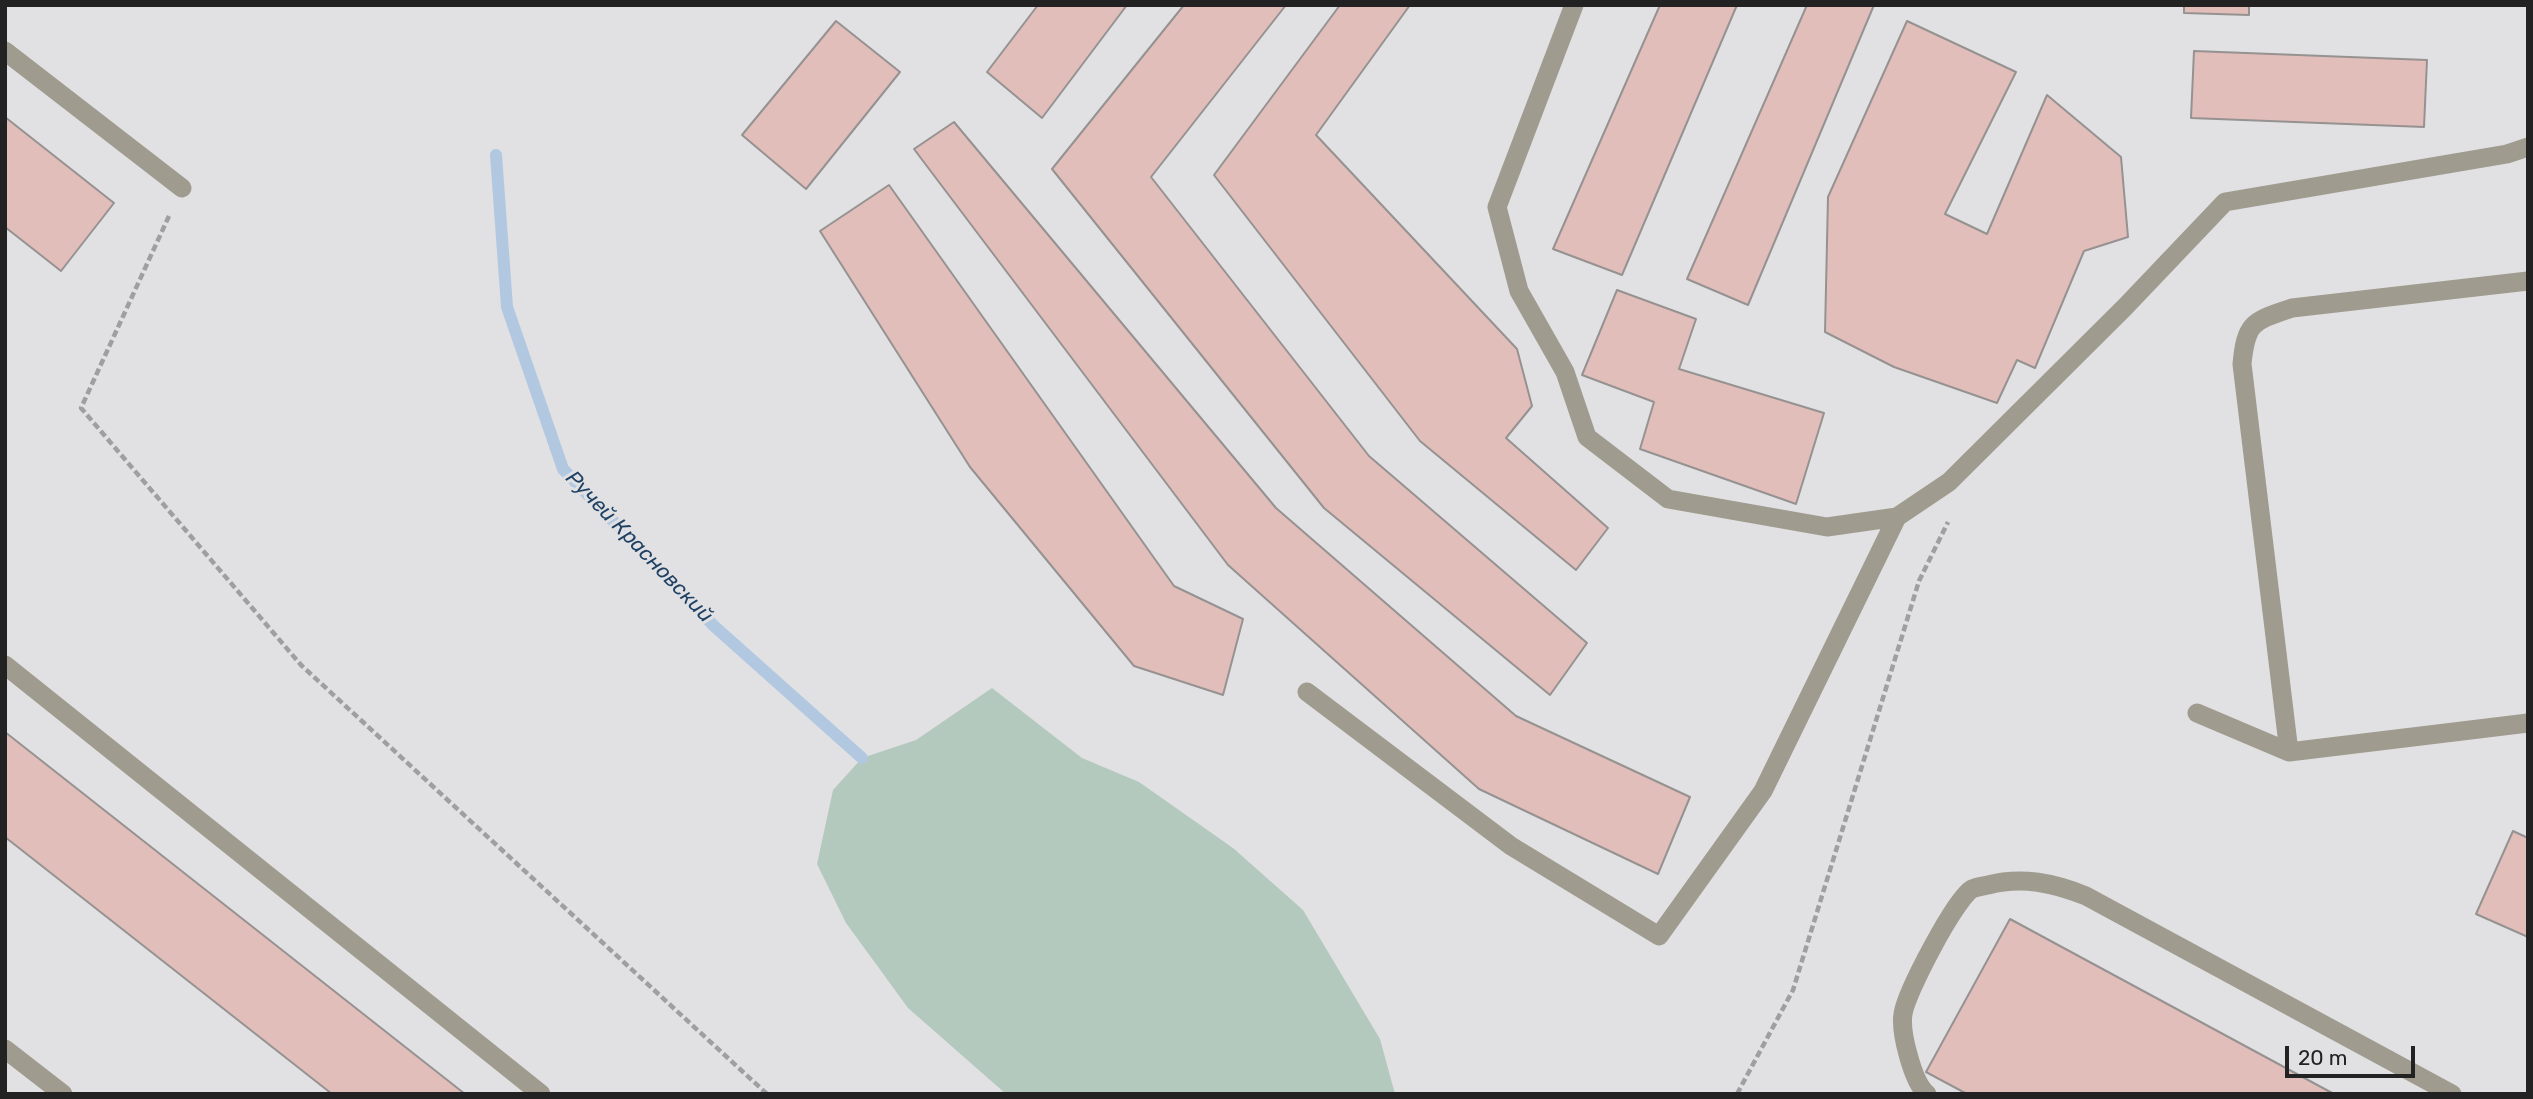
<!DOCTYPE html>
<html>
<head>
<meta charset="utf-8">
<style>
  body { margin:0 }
  #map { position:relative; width:2533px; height:1099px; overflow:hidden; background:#e1e1e4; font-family:Rubik,sans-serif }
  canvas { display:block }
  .frame { position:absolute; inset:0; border:7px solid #222223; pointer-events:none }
  .scale { position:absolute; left:2285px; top:1046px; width:130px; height:32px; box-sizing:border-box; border:4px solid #222223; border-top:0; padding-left:9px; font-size:21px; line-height:24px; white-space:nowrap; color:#222223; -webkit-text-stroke:5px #e1e1e4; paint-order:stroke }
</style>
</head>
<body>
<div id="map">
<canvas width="2533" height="1099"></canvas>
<div class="frame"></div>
<div class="scale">20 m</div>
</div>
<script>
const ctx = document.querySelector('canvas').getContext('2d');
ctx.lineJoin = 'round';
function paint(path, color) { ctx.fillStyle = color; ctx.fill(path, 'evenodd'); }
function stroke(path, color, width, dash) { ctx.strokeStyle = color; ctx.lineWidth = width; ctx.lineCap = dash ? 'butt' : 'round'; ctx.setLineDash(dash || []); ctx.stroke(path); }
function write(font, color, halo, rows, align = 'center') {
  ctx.font = font + ' Rubik,sans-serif'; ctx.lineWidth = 6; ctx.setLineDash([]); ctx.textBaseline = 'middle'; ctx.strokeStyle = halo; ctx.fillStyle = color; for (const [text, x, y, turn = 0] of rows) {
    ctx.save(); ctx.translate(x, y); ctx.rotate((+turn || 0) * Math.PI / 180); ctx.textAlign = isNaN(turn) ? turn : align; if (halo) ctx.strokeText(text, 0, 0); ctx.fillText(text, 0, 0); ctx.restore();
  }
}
paint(new Path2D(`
  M992,688L1082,758L1139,782L1233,848L1303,910L1380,1039L1395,1094H1006L908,1008L846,923L817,864L833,790L862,758L916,740Z`), '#b4c9bd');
stroke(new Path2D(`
  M496,155L507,307L563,469L714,626L862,758`), '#b2c8e0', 12);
const building = new Path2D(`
  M1038,5H1127L1042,118L987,72Z
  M1184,5H1286L1151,177L1369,456L1587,643L1550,695L1324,508L1052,169Z
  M1340,5H1410L1316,135L1517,349L1532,406L1506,438L1608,528L1576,570L1420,441L1214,175Z
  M1660,5H1737L1622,275L1553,249Z
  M1807,5H1874L1748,305L1687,279Z
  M2184,5H2249V15L2184,13Z
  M836,21L900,72L806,189L742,135Z
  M1907,21L2016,72L1945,214L1987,234L2047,95L2121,157L2128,237L2084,251L2035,368L2017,360L1997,403L1894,367L1825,332L1828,197Z
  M2194,51L2427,60L2424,127L2191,118Z
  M5,117L114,203L61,271L5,227Z
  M954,122L1276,508L1516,716L1690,797L1658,874L1479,789L1228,565L914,149Z
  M889,185L1174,586L1243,619L1223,695L1134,666L970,467L820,231Z
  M1617,290L1696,319L1679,369L1824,413L1796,504L1640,449L1654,402L1582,375Z
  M5,732L465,1094H332L5,837Z
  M2513,831L2528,838V937L2476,914Z
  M2010,919L2334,1094H1967L1926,1072Z`);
paint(building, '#e2beba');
stroke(building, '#959291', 2);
stroke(new Path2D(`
  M169,216L81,408L301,665L767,1094
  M1737,1094L1793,990L1919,581L1948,522`), '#9f9fa1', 4.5, [7, 3.5]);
stroke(new Path2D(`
  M1574,5L1497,207L1519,291L1565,372L1587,437L1668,499L1827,527L1897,517
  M5,51L182,188
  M5,665L541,1094
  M1307,692L1511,846L1659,936L1763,791L1897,517L1949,482L2125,307L2225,202L2507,154L2528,147
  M2197,713L2289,752L2528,723
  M2289,752L2242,364C2246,321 2254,321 2292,308L2528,281
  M1927,1094C1913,1083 1900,1032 1903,1014C1906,993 1955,899 1972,889C1976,887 1983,886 1988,885C2022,876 2054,883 2086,896L2452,1094`), '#9f9b8e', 19);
stroke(new Path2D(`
  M5,1049L63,1094`), '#9f9b8e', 19);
write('italic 21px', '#1f4163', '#e1e1e4', [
  ["Ручей Красновский",639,547,46]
]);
</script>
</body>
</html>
